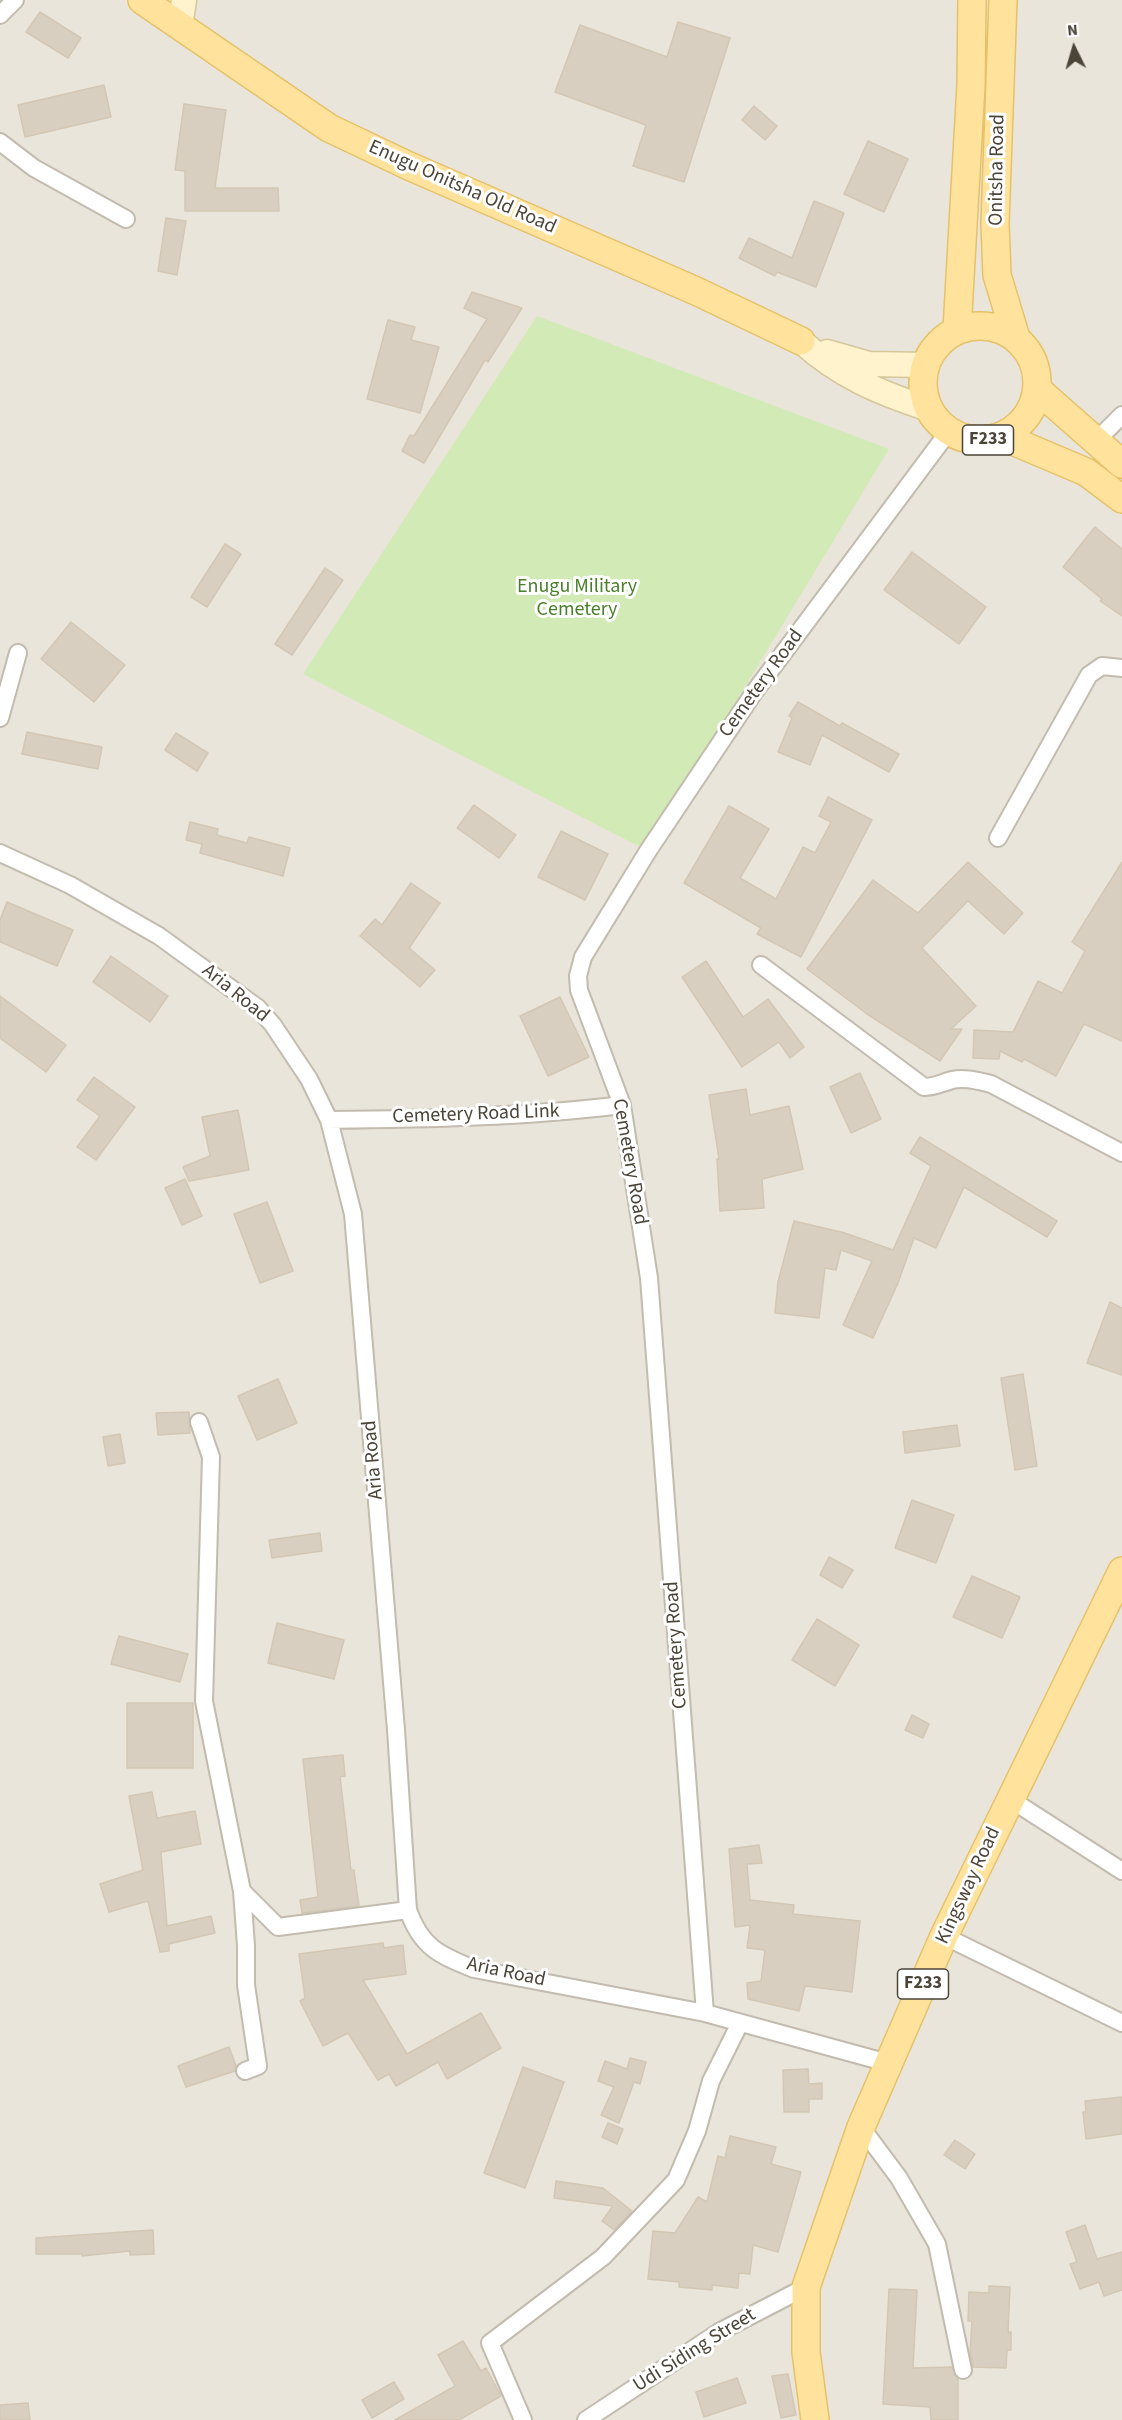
<!DOCTYPE html>
<html>
<head>
<meta charset="utf-8">
<style>
  body { margin:0 }
  #map { position:relative; width:1122px; height:2420px; overflow:hidden; background:#f6f3ec; font-family:"Source Sans 3",sans-serif }
  canvas { display:block }
  .north { position:absolute; left:1044px; top:18px; width:60px; height:60px; -webkit-text-stroke:4px #fff; paint-order:stroke; rotate:355deg; font-size:16px; font-weight:700; line-height:24px; text-align:center; color:#4b4439 }
  .north::after { content:''; display:block; margin:auto; width:21px; height:27px; background:#4b4439; clip-path:polygon(50% 0,100% 100%,50% 72%,0 100%) }
</style>
</head>
<body>
<div id="map">
<canvas width="1122" height="2420"></canvas>
<div class="north">N</div>
</div>
<script>
const ctx = document.querySelector('canvas').getContext('2d');
ctx.lineJoin = 'round';
function paint(path, color) { ctx.fillStyle = color; ctx.fill(path, 'evenodd'); }
function stroke(path, color, width, dash) { ctx.strokeStyle = color; ctx.lineWidth = width; ctx.lineCap = dash ? 'butt' : 'round'; ctx.setLineDash(dash || []); ctx.stroke(path); }
function write(font, color, halo, rows, align = 'center') {
  ctx.font = font + ' "Source Sans 3",sans-serif'; ctx.lineWidth = 6; ctx.setLineDash([]); ctx.textBaseline = 'middle'; ctx.strokeStyle = halo; ctx.fillStyle = color; for (const [text, x, y, turn = 0] of rows) {
    ctx.save(); ctx.translate(x, y); ctx.rotate((+turn || 0) * Math.PI / 180); ctx.textAlign = isNaN(turn) ? turn : align; if (halo) ctx.strokeText(text, 0, 0); ctx.fillText(text, 0, 0); ctx.restore();
  }
}
paint(new Path2D(`
  M0,0H1122V2420H0Z`), '#eae5da');
paint(new Path2D(`
  M537,316L889,449L646,850L303,674Z`), '#d2eab5');
const building = new Path2D(`
  M40,12L81,38L68,58L26,32Z
  M678,22L730,38L684,182L633,166L646,125L555,92L580,25L667,57Z
  M104,85L111,117L25,137L18,105Z
  M184,104L226,110L215,188H278L279,211H185V171L175,170Z
  M754,106L777,126L765,140L742,120Z
  M868,141L908,159L884,212L844,194Z
  M814,201L844,213L816,287L777,272L775,276L739,258L749,238L792,258Z
  M166,218L186,221L177,275L158,271Z
  M472,292L522,308L488,362L485,360L424,463L402,451L410,435L414,436L487,319L464,308Z
  M388,320L415,327L411,340L439,347L420,413L367,399Z
  M1095,527L1122,549V616L1100,601L1102,599L1063,567Z
  M225,544L241,554L207,607L191,597Z
  M912,552L986,607L959,644L884,590Z
  M325,568L343,580L292,655L275,644Z
  M71,622L125,665L94,702L41,659Z
  M798,702L840,726L842,723L899,754L889,772L822,735L810,765L778,752L792,718L789,716Z
  M27,732L102,747L98,769L22,754Z
  M176,733L208,753L197,771L165,750Z
  M828,797L872,820L801,957L757,934L761,928L684,883L729,806L769,829L740,878L776,899L803,847L815,853L831,822L819,816Z
  M474,805L516,835L499,858L457,828Z
  M190,822L218,829L217,835L247,843L249,837L290,848L283,876L200,853L202,844L186,840Z
  M561,831L608,854L585,900L538,877Z
  M968,862L1023,913L1004,934L968,901L922,948L976,1006L951,1029H962L940,1061L867,1014L807,969L873,880L918,913Z
  M1122,862V1041L1084,1024L1056,1076L1024,1059L1022,1062L1000,1051L999,1059L973,1058L974,1030L1013,1032L1038,981L1062,993L1085,951L1072,942Z
  M411,883L440,903L409,948L435,970L420,987L360,936L375,919L382,925Z
  M7,902L73,930L57,966L0,942V920Z
  M111,956L168,996L150,1022L93,982Z
  M706,961L743,1017L768,999L804,1047L790,1058L779,1042L742,1067L682,977Z
  M0,996L66,1045L46,1072L0,1038Z
  M560,997L589,1057L548,1076L520,1016Z
  M860,1073L881,1119L851,1133L830,1087Z
  M94,1077L135,1107L96,1160L77,1147L100,1116L77,1100Z
  M746,1089L750,1115L789,1106L803,1169L762,1179L764,1208L720,1211L717,1159H719L709,1095Z
  M238,1110L249,1170L189,1181L183,1167L210,1156L202,1117Z
  M920,1137L1057,1221L1047,1237L964,1187L936,1248L914,1238L898,1283L873,1338L843,1325L872,1261L841,1250L836,1270L825,1268L819,1318L775,1313L778,1282L794,1221L845,1233L893,1250L931,1166L910,1153Z
  M185,1179L202,1216L182,1225L165,1188Z
  M267,1202L293,1271L260,1283L234,1214Z
  M1110,1302L1122,1308V1375L1087,1363Z
  M1023,1374L1037,1466L1015,1470L1001,1378Z
  M278,1379L297,1423L257,1440L238,1396Z
  M189,1412L190,1433L158,1435L156,1413Z
  M957,1425L960,1446L905,1453L903,1432Z
  M120,1434L125,1463L108,1466L103,1437Z
  M912,1500L954,1515L936,1563L895,1548Z
  M320,1533L322,1551L272,1558L269,1540Z
  M829,1557L853,1570L842,1588L820,1575Z
  M972,1576L1020,1597L1002,1638L953,1617Z
  M817,1619L859,1645L835,1686L792,1660Z
  M277,1623L344,1640L334,1679L268,1663Z
  M119,1636L188,1654L180,1682L111,1664Z
  M127,1703H193V1768H127Z
  M912,1715L929,1724L923,1738L905,1730Z
  M343,1755L345,1776L340,1777L351,1870H354L359,1906L302,1913L300,1900L318,1897L303,1759Z
  M152,1792L157,1818L195,1811L201,1844L161,1852L167,1926L211,1916L215,1933L169,1944V1951L160,1952L148,1901L109,1912L100,1884L143,1870L129,1796Z
  M759,1845L762,1863L747,1864L750,1900L794,1905L793,1914L860,1921L852,1992L805,1986L799,2011L748,1999L747,1983L761,1981L765,1950L747,1948L750,1925L735,1927L729,1849Z
  M383,1943L384,1948L403,1945L406,1974L363,1980L407,2054L481,2013L501,2048L447,2079L438,2062L396,2086L389,2074L378,2080L348,2033L323,2046L300,2001L305,1998L299,1954Z
  M229,2047L236,2066L235,2071L186,2087L178,2066Z
  M630,2058L646,2062L640,2084L634,2082L619,2123L601,2115L614,2087L598,2081L605,2061L627,2069Z
  M523,2067L564,2082L525,2188L484,2173Z
  M808,2069L809,2084L822,2083V2099H809V2112H784L783,2070Z
  M1122,2097V2134L1086,2139L1083,2112H1086L1085,2101Z
  M608,2123L623,2129L617,2144L602,2137Z
  M730,2136L776,2147L771,2164L801,2172L778,2252L753,2245L750,2274L739,2273L738,2288L712,2285V2290L679,2287V2282L648,2279L653,2231L675,2233L698,2197L707,2202L718,2156L725,2158Z
  M955,2140L975,2154L965,2169L944,2155Z
  M556,2181L603,2188L632,2211L614,2230L602,2221L613,2206L554,2198Z
  M1085,2225L1097,2259L1122,2252V2290L1104,2296L1099,2282L1080,2289L1070,2264L1077,2262L1066,2232Z
  M153,2230L154,2254L130,2255V2251L82,2256V2254H36V2238Z
  M989,2286L1010,2287L1008,2332H1011V2350H1007L1006,2368L973,2367L970,2353L972,2321H968L969,2292L989,2293Z
  M889,2289L917,2290L913,2368L952,2367L958,2379V2420H931L930,2407L883,2404Z
  M463,2341L481,2371L486,2368L501,2396L459,2420H395L455,2386L438,2355Z
  M788,2374L796,2415L781,2418L772,2376Z
  M737,2378L746,2403L704,2417L696,2392Z
  M394,2382L404,2399L372,2418L362,2400Z
  M28,2403L30,2420H0V2405Z`);
paint(building, '#d8cfc1');
stroke(building, '#d3c7b4', 1.5);
const minor = new Path2D(`
  M0,15L15,0
  M0,142L34,168L126,219
  M1097,440L1122,415
  M0,718L18,653
  M998,838L1089,675L1102,666L1122,668
  M0,853L70,885L159,936L258,1008L273,1025L309,1079L329,1120L353,1214L396,1730L408,1910C421,1947 439,1955 474,1969L705,2013L888,2063
  M761,965L924,1087C935,1087 941,1083 952,1080C965,1077 978,1081 991,1084L1122,1153
  M329,1120C427,1119 524,1117 622,1105
  M199,1422L211,1457L204,1701L242,1891L278,1927L408,1910
  M1010,1799L1122,1871
  M242,1891L246,1946V1985L258,2066L245,2071
  M944,1936L1122,2023
  M705,2013L649,1278L622,1105L579,990L578,976L583,957L648,851L755,691L949,431
  M861,2127L899,2178L937,2244L963,2370
  M523,2420L490,2343L603,2257L676,2180L697,2131L711,2081L740,2023
  M586,2420L719,2332L806,2287`);
const secondary = new Path2D(`
  M180,27L184,0
  M801,341C839,376 880,393 929,409
  M827,352L869,364L925,365`);
const primary = new Path2D(`
  M142,0L329,128L409,166L696,291L801,341
  M1003,0L995,224L997,275L1016,338
  M923 383a57 57 0 1 1 114 0a57 57 0 1 1-114 0Z
  M957,330L971,85L972,0
  M1038,390L1122,464
  M1001,436L1086,472L1122,499
  M815,2420L806,2352V2287L861,2127L944,1936L1122,1571`);
stroke(minor, '#c2bbae', 20);
stroke(secondary, '#d6c79b', 27);
stroke(primary, '#e6c16a', 30);
stroke(minor, '#fff', 16);
stroke(secondary, '#fff3cd', 24);
stroke(primary, '#ffe39c', 27);
for (const [x, y, w] of [
  [988,440,51],
  [923,1984,51]
]) { const box = new Path2D(); box.roundRect(x - w / 2, y - 15, w, 30, 4.5); ctx.fillStyle = '#fff'; ctx.fill(box); stroke(box, '#4b4439', 1.5); }
write('bold 18px', '#4b4439', null, [
  ["F233",988,440],
  ["F233",923,1984]
]);
write('20px', '#4b4439', '#fff', [
  ["Onitsha Road",998,170,-89],
  ["Enugu Onitsha Old Road",462,188,24],
  ["Cemetery Road",762,684,-54],
  ["Aria Road",235,994,39],
  ["Cemetery Road Link",476,1115,-2],
  ["Cemetery Road",629,1162,80],
  ["Aria Road",374,1460,-95],
  ["Cemetery Road",677,1645,-94],
  ["Kingsway Road",969,1886,-65],
  ["Aria Road",506,1973,12],
  ["Udi Siding Street",695,2351,-32]
]);
write('20px', '#4a7f2a', '#fff', [
  ["Enugu Military",577,588],
  ["Cemetery",577,611]
]);
</script>
</body>
</html>
